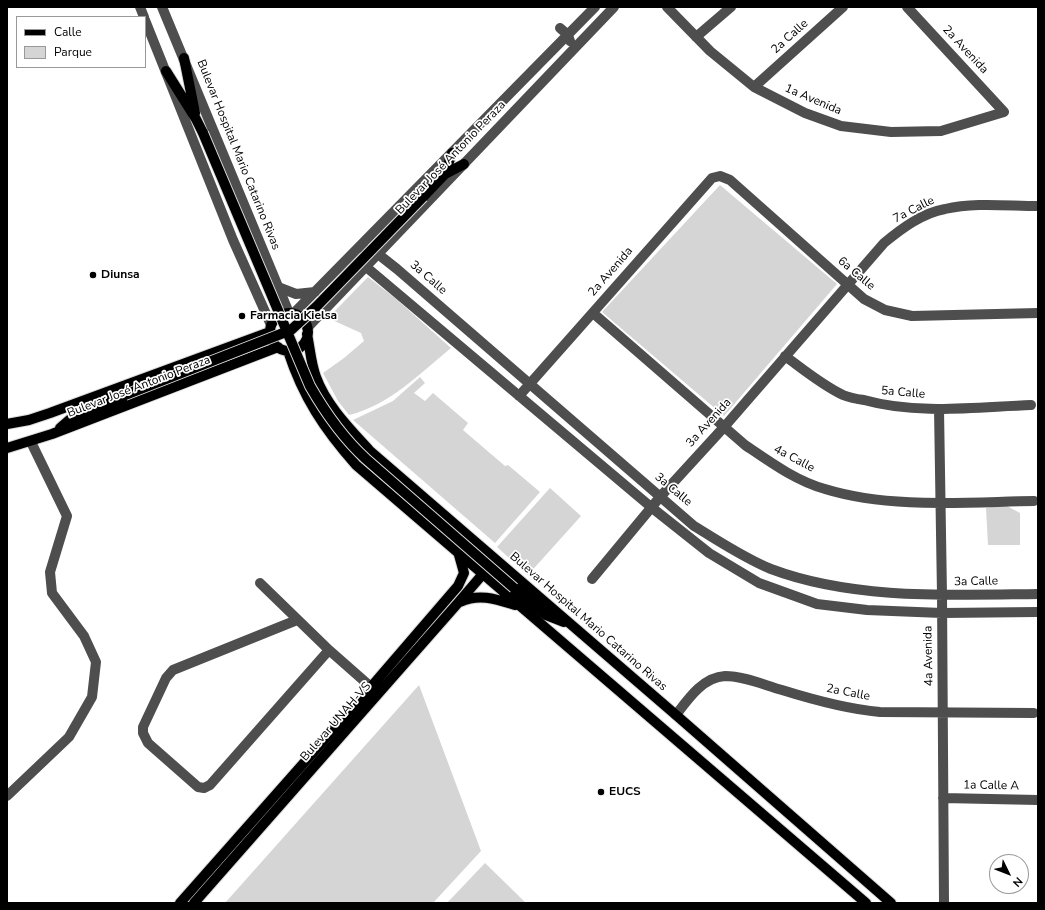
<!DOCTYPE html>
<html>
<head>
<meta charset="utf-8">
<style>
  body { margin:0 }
  #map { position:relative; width:1045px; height:910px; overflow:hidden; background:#fff; font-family:"Nunito Sans",sans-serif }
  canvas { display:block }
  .frame { position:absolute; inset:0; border:8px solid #000; pointer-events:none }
  .legend { position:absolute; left:16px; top:16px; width:130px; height:52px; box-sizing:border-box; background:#fff; border:1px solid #999; margin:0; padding:5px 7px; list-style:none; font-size:12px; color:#000 }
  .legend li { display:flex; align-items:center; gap:8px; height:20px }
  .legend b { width:20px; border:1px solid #999 }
  .north { position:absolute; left:989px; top:854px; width:40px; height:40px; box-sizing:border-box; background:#fff; border:1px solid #999; border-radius:50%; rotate:133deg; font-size:11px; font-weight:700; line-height:16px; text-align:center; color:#000 }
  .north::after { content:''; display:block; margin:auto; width:14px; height:18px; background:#000; clip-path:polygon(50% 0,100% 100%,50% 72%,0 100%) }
</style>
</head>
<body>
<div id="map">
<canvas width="1045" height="910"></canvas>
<div class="frame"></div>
<ul class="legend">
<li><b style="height:5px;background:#000"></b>Calle</li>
<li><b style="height:11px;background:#d5d5d5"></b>Parque</li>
</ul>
<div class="north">N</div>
</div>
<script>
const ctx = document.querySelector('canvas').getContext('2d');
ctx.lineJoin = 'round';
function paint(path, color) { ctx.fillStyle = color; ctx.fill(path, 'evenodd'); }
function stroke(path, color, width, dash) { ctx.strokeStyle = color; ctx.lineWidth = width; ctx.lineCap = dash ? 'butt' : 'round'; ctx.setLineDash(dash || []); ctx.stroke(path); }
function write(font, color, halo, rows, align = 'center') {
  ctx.font = font + ' "Nunito Sans",sans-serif'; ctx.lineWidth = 3.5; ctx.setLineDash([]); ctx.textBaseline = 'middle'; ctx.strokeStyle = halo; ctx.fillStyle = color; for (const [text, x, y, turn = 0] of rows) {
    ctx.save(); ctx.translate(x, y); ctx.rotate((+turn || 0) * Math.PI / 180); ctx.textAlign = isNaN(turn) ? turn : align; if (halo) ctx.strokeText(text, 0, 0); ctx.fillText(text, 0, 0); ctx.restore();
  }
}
paint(new Path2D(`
  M720,185L837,284L724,416L602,312Z
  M368,277L395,298L451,348C419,374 390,405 349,415L338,401L323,373L344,358L364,341L361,333L330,319V316Z
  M420,377L425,383L414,393L425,401L433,393L468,423L463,430L505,466L508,465L540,492L495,543L353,420L393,401Z
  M550,488L581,516L528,575L497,547Z
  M996,506H1007L1020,513V545H988L986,508Z
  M419,685L481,851L433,903H225Z
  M485,863L526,903H447Z`), '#d5d5d5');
const major = new Path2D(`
  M184,58L195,113
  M166,71L196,119L203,133
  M445,174L452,153
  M423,197L445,174L464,164
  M270 332a19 19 0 1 1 38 0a19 19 0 1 1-38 0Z
  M307,334C310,348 311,364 316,377C326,405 350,429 370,451L676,715L891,903
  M288,351C303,397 324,429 356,465L866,903
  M7,424L29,420L50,413L270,332
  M60,428L75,415L125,395
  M7,448L52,434L278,347
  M514,588L546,615L564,622
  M460,602C479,593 496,599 515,605
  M180,903L371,687L458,586L464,573L459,555
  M194,903L458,603L482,575L484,570`);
stroke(major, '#dbdbdb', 12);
stroke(new Path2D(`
  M140,7L144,17
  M162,7L289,313
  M667,7L710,51L754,87L805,113L841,126L891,132L941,131L1004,112L907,7
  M145,20L233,240L271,325
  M560,28L568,35L570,41
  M696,37L731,7
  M754,87L843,7
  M360,247L378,254L397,269L694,526C719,541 744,558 771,569C853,600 952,595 1038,594
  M365,266L651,507L709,553L759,583L817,604L867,610L942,613L1038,612
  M278,287L296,294L315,292
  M593,313L745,445C770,462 796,481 825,489C890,509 967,502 1034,501
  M293,314L595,7
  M307,328L614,7
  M785,356C804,370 822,385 843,395C850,398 857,399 864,400C918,415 976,407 1031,405
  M519,396L712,178L720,176L730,180L864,299L885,310L912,316L1038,313
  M939,409L942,595L944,903
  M592,579L660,497L725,426L884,243C901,229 922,213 945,209C975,202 1008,206 1038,206
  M260,583L329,650L371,687
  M297,620L173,670L166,678L143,727V733L148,743L198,787L204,788L210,785L329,650
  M676,715C688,699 703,677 725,676C744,676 764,685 782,690C814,700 846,709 880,712L1034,713
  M7,796L69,737L92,697L96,662L84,636L52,593L50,572L67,516L31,442
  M943,798L1038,800`), '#4e4e4e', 10);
stroke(major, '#000', 10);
const majorBridge = new Path2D(`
  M203,133L310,386C326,414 342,437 366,459L514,588
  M125,395L291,330L316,307L423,197`);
stroke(majorBridge, '#dbdbdb', 12, []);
stroke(majorBridge, '#000', 10);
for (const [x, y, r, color] of [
  [93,275,4,"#000"],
  [242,316,4,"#000"],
  [601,792,4,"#000"]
]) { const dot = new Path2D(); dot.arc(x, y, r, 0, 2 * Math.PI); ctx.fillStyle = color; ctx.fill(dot); stroke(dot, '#fff', 1.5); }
write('12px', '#000', '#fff', [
  ["2a Calle",790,37,-42],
  ["2a Avenida",965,50,47],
  ["1a Avenida",813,100,23],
  ["Bulevar Hospital Mario Catarino Rivas",238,155,68],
  ["Bulevar José Antonio Peraza",451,158,-46],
  ["7a Calle",914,210,-27],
  ["2a Avenida",611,272,-49],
  ["6a Calle",856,274,40],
  ["3a Calle",428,278,41],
  ["Bulevar José Antonio Peraza",139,387,-21],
  ["5a Calle",903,393,5],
  ["3a Avenida",709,423,-48],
  ["4a Calle",794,459,28],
  ["3a Calle",673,490,40],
  ["3a Calle",976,582,-1],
  ["Bulevar Hospital Mario Catarino Rivas",588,622,41],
  ["4a Avenida",929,656,-91],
  ["2a Calle",848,693,11],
  ["Bulevar UNAH-VS",336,722,-49],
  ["1a Calle A",991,786,1]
]);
write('bold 12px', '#000', '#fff', [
  ["Diunsa",101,275],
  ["Farmacia Kielsa",250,316],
  ["EUCS",609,792]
], 'left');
</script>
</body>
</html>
